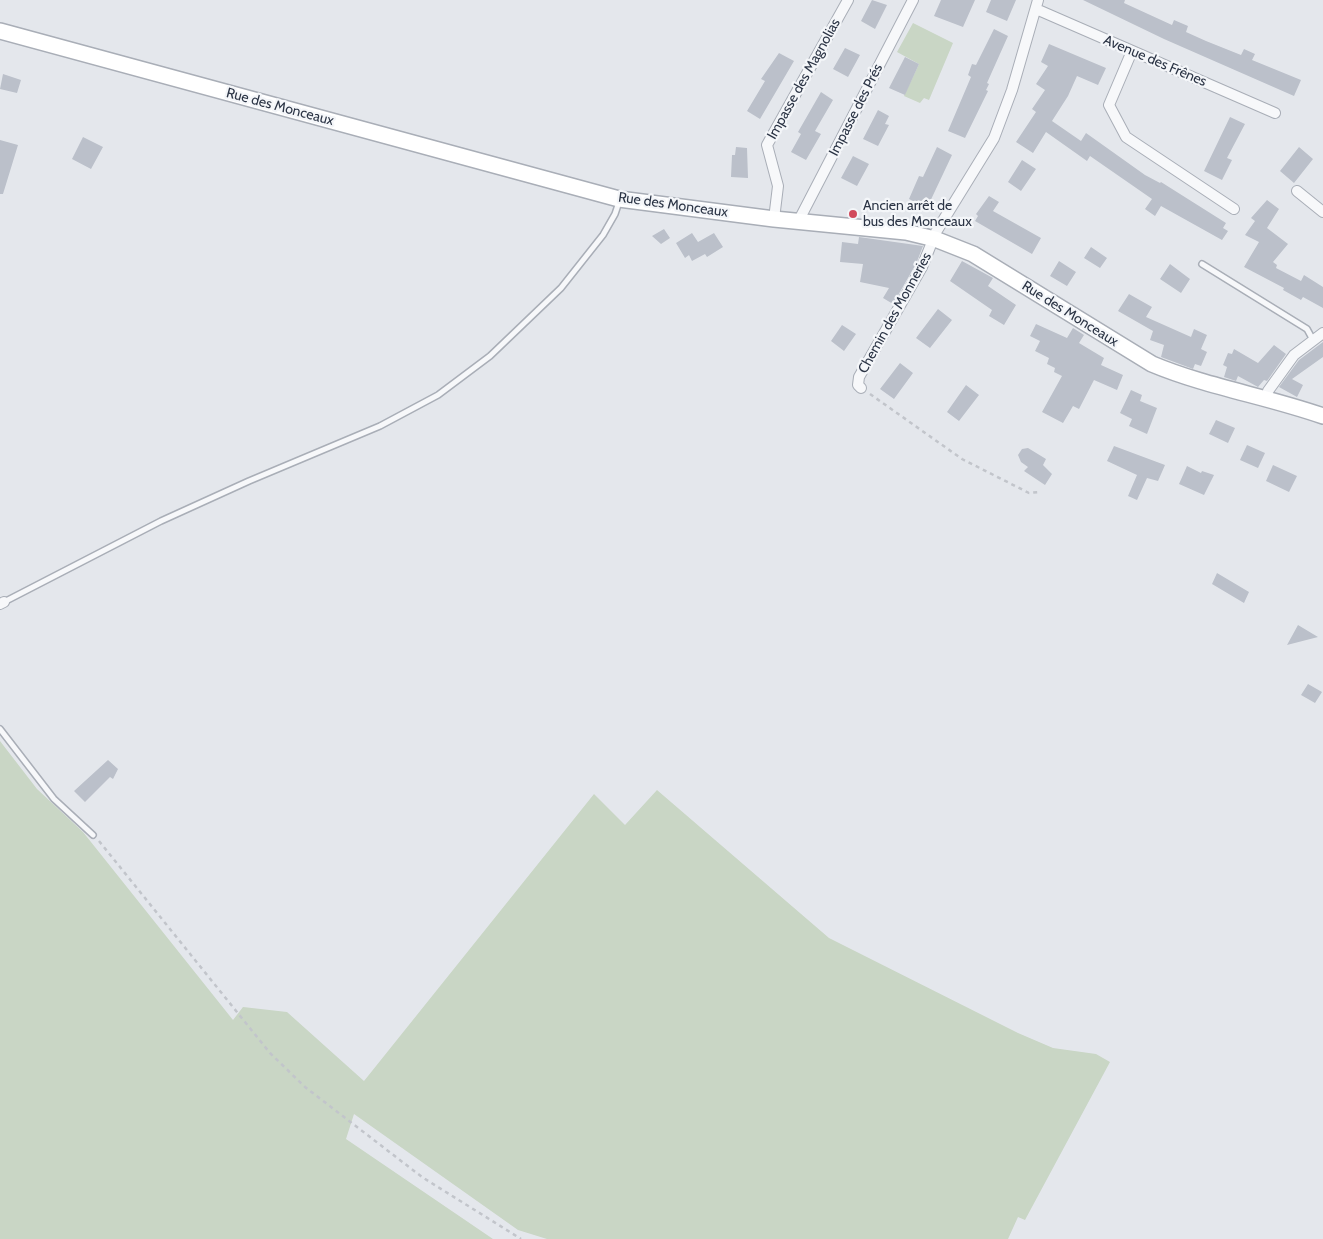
<!DOCTYPE html>
<html>
<head>
<meta charset="utf-8">
<style>
  body { margin:0 }
  canvas { display:block; background:#e4e7ec }
</style>
</head>
<body>
<canvas width="1323" height="1239"></canvas>
<script>
const ctx = document.querySelector('canvas').getContext('2d');
ctx.lineJoin = 'round';
function paint(path, color) { ctx.fillStyle = color; ctx.fill(path, 'evenodd'); }
function stroke(path, color, width, dash) { ctx.strokeStyle = color; ctx.lineWidth = width; ctx.lineCap = dash ? 'butt' : 'round'; ctx.setLineDash(dash || []); ctx.stroke(path); }
function write(font, color, halo, rows, align = 'center') {
  ctx.font = font + ' Cabin,sans-serif'; ctx.lineWidth = 4.5; ctx.setLineDash([]); ctx.textBaseline = 'middle'; ctx.strokeStyle = halo; ctx.fillStyle = color; for (const [text, x, y, turn = 0] of rows) {
    ctx.save(); ctx.translate(x, y); ctx.rotate((+turn || 0) * Math.PI / 180); ctx.textAlign = isNaN(turn) ? turn : align; if (halo) ctx.strokeText(text, 0, 0); ctx.fillText(text, 0, 0); ctx.restore();
  }
}
paint(new Path2D(`
  M913,23L953,43L929,100L924,98L920,103L904,96L919,64L897,52Z
  M0,741L37,789L83,832L233,1020L243,1007L287,1012L364,1081L594,794L625,825L657,790L829,938L1018,1033L1053,1048L1096,1054L1110,1062L1025,1220L1018,1217L1008,1239H547L518,1230L354,1114L346,1139L493,1239H0Z`), '#c9d6c5');
paint(new Path2D(`
  M872,0L887,5L875,29L861,21Z
  M941,0H975L963,27L934,16Z
  M991,0H1016L1007,21L986,12Z
  M1083,0H1125L1124,3L1172,25L1174,20L1188,26L1186,32L1206,41L1241,55L1244,49L1255,54L1252,60L1301,80L1294,96L1164,39Z
  M994,29L1008,36L987,83L989,84L986,90L988,91L965,138L948,131L971,77L968,75L972,64L976,65Z
  M1049,44L1106,68L1098,85L1077,76L1068,96L1052,121L1081,141L1086,133L1145,175L1160,183L1161,182L1226,223L1223,228L1228,231L1222,240L1161,206L1155,216L1145,209L1152,199L1090,156L1087,161L1046,132L1033,153L1016,142L1036,112L1032,109L1045,90L1036,84L1048,66L1041,62Z
  M845,48L860,55L848,77L833,69Z
  M779,53L794,61L760,119L747,111L765,81L761,79Z
  M905,57L919,64L905,95L889,88Z
  M3,74L21,80L17,93L0,89Z
  M821,92L833,100L815,131L821,134L806,160L791,152L801,134L798,132Z
  M878,110L889,116L885,124L889,125L878,146L863,139Z
  M1230,117L1245,124L1227,158L1232,160L1222,180L1204,171Z
  M83,137L103,147L91,169L72,159Z
  M0,140L18,145L3,194H0Z
  M736,147L747,148L748,178L731,177L732,155H735Z
  M937,147L952,155L927,208L909,199L919,176L923,177Z
  M1299,147L1313,159L1294,183L1280,171Z
  M853,156L869,164L857,186L841,178Z
  M1022,160L1036,169L1021,191L1008,182Z
  M989,196L999,202L993,211L1041,238L1032,254L975,221L978,216L976,214Z
  M1267,200L1279,209L1267,228L1288,244L1273,262L1277,265L1276,268L1301,281L1304,275L1323,287V308L1303,297L1301,300L1283,290L1284,288L1244,267L1259,242L1245,235L1255,221L1251,218Z
  M664,229L670,238L661,244L652,236Z
  M692,233L698,242L714,233L723,247L707,257L705,254L692,261L689,255L685,258L676,243Z
  M859,237L923,246L916,264L893,304L883,298L889,288L860,282L863,264L840,262L842,242L858,244Z
  M1091,247L1107,258L1100,268L1084,258Z
  M962,261L993,278L988,286L1016,305L1004,325L989,316L992,310L950,281Z
  M1059,261L1076,272L1067,286L1050,276Z
  M1170,264L1190,279L1181,293L1160,279Z
  M1129,294L1152,307L1146,317L1191,337L1194,329L1207,335L1201,349L1207,352L1201,366L1195,364L1193,369L1161,357L1164,345L1150,340L1153,331L1118,311Z
  M938,309L952,320L930,348L916,338Z
  M1036,324L1067,338L1073,328L1084,335L1079,343L1104,358L1101,365L1123,375L1117,390L1094,380L1079,409L1073,406L1063,423L1042,412L1062,376L1054,372L1055,368L1047,364L1049,358L1035,351L1040,341L1030,336Z
  M842,325L856,334L844,351L831,341Z
  M1323,342V357L1292,379L1303,385L1297,397L1279,387L1299,360Z
  M1274,345L1286,354L1267,381L1264,380L1258,387L1238,376L1236,381L1224,377L1227,367L1223,365L1228,353L1232,354L1234,349L1258,363Z
  M900,363L913,373L894,399L880,389Z
  M966,385L979,395L959,421L947,412Z
  M1131,390L1142,395L1140,401L1157,408L1147,434L1129,426L1132,419L1120,413Z
  M1216,420L1235,428L1228,443L1209,434Z
  M1247,445L1265,453L1258,468L1240,460Z
  M1114,446L1165,465L1158,481L1147,478L1137,500L1128,496L1137,475L1107,461Z
  M1028,448L1046,459L1043,465L1052,474L1045,485L1024,471L1028,467L1021,462L1018,455L1022,449Z
  M1273,465L1297,476L1289,492L1266,481Z
  M1187,466L1201,473L1202,471L1214,475L1204,495L1179,484Z
  M1217,573L1249,592L1244,603L1212,584Z
  M1298,625L1318,637L1287,645Z
  M1308,684L1322,692L1315,703L1301,695Z
  M108,760L118,769L113,779L110,777L85,802L74,791Z`), '#bbc0ca');
const service = new Path2D(`
  M1202,264L1307,329L1313,340
  M4,602L161,521L249,481L380,426L438,395L490,356L561,288L603,235L615,214L619,202
  M0,729L54,799L93,835`);
const minor = new Path2D(`
  M1036,9L1275,113
  M1132,51L1109,105L1126,137L1234,209
  M1297,191L1323,212
  M774,219L778,186L767,145L848,0
  M799,220L913,0
  M861,388L858,385L859,377L922,267L936,232L994,138L1012,90L1038,0
  M1266,398L1268,391L1294,355L1323,333
  M0,604L4,602`);
const secondary = new Path2D(`
  M0,31L619,199L774,219L906,232L935,239L973,254L1152,364C1207,387 1266,396 1323,416`);
stroke(service, '#a9aeb7', 8);
stroke(minor, '#a9aeb7', 12);
stroke(secondary, '#a9aeb7', 18);
stroke(new Path2D(`
  M870,394L962,459L1029,493L1040,492
  M99,841L270,1053L305,1087L422,1177L521,1239`), '#c2c5cb', 2.5, [4, 4]);
stroke(service, '#f7f8fa', 5);
stroke(minor, '#f7f8fa', 10);
stroke(secondary, '#fff', 15);
for (const [x, y, r, color] of [
  [853,214,5,"#d1495b"]
]) { const dot = new Path2D(); dot.arc(x, y, r, 0, 2 * Math.PI); ctx.fillStyle = color; ctx.fill(dot); stroke(dot, '#f4f6f9', 2); }
write('14px', '#2b3445', '#f4f6f9', [
  ["Avenue des Frênes",1155,61,23],
  ["Impasse des Magnolias",804,79,-61],
  ["Rue des Monceaux",280,107,15],
  ["Impasse des Prés",856,110,-63],
  ["Rue des Monceaux",673,205,8],
  ["Chemin des Monneries",895,313,-61],
  ["Rue des Monceaux",1070,314,32]
]);
write('14px', '#2b3445', '#f4f6f9', [
  ["Ancien arrêt de",863,206],
  ["bus des Monceaux",863,222]
], 'left');
</script>
</body>
</html>
